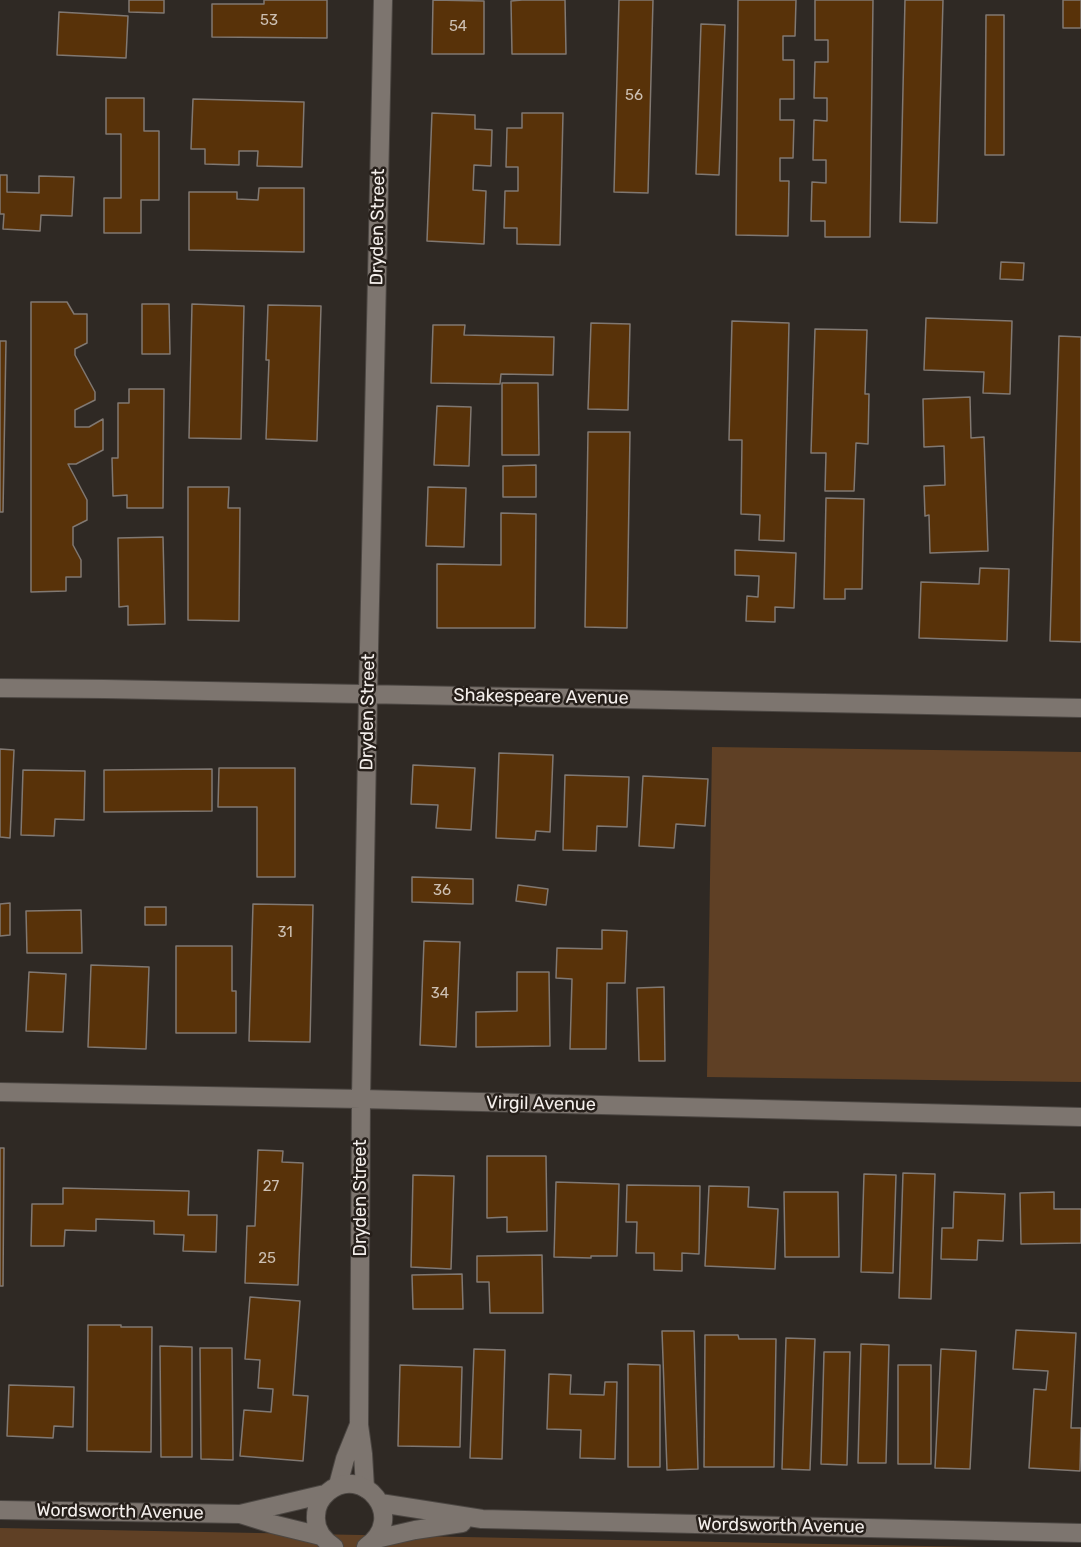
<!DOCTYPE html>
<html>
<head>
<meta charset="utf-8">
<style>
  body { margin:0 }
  canvas { display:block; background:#2f2924 }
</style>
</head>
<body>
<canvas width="1081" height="1547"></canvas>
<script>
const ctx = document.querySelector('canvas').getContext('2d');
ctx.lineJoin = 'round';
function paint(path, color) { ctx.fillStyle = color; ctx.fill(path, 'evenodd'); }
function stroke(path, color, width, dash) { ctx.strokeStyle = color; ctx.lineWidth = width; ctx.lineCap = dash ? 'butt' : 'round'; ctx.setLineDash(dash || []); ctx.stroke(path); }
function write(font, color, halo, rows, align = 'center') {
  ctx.font = font + ' Rubik,sans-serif'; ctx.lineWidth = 5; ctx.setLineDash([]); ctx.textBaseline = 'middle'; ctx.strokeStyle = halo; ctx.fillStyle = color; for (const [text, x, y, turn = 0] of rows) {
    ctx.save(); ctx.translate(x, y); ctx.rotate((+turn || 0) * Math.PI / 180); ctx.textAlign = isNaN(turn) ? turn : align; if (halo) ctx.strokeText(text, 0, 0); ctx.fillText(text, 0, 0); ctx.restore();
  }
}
paint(new Path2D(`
  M712,747L1081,752V1082L707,1077Z
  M0,1528L978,1547H0Z`), '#5f4025');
const building = new Path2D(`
  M129,0H164V13L129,12Z
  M264,0H327V38L212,37V4H264Z
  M433,0L484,1V54H432Z
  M522,0H565L566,54H512L511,1Z
  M619,0H653L648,193L614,192Z
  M738,0H796L795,36H783V60H794V99H780V120H794L793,158H780V181H789L788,236L736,235Z
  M815,0H873L870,237H825V221H811L812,182L826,183V160H813L814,120L827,121V98H814L815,62H828V40H815Z
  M905,0H943L937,223L900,222Z
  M1063,0H1081V28H1063Z
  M59,12L128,16L126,58L57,55Z
  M986,15H1004V155H985Z
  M701,24L725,25L719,175L696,174Z
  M106,98H144V131H159V200H141V233H104V198H121V134H106Z
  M193,99L304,102L302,167L257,166L258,151H239V165L205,164V149H191Z
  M432,113L475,115V129L492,130L491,166L474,165L473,190L486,191L484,244L427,241Z
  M522,113H563L560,245L517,244V228H504L505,191H518V167H506L507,128H522Z
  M0,175H7V192L39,193V176L74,177L72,216L41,215L40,231L3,229L4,214H0Z
  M259,188H304V252L189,250V192H237V199L258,200Z
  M1001,262L1024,263L1023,280L1000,279Z
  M31,302H67L74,314H87V343L75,349V355L95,392V400L75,410V427H89L103,419V450L76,464H68L87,500V520L73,527V545L81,560V577H66V591L31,592Z
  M142,304H169L170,354H142Z
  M192,304L244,306L241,439L189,438Z
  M268,305L321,306L317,441L266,439L269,360H266Z
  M926,318L1012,321L1010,394L983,393L984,372L924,370Z
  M732,321L789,323L784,541L759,540L760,515L741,514L742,440H729Z
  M591,323L630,324L628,410L588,409Z
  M433,325H465L464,335L554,337L553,375L501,374L500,384L431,383Z
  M815,329L867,330L865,394H869L868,444L856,443L854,491H825L826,453H811Z
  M1059,336L1081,337V642L1050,641Z
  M0,341H6L3,512H0Z
  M502,383H538L539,455H502Z
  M129,389H164L163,508H127V495L113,496L112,458H118V403H129Z
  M970,397L971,438L984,437L988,551L930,553L929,515L925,516L924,486L945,485L944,446L924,447L923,399Z
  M437,406L471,407L469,466L434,465Z
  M588,432H630L627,628L585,627Z
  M536,465V497H503V466Z
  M188,487H229L228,508H240L239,621L188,620Z
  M428,487L466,488L464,547L426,546Z
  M826,498L864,499L862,589H845V599H824Z
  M501,513L536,514L535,628H437V564L501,565Z
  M163,537L165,624L128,625V606L119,607L118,538Z
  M735,550L796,553L794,608L775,607V622L746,621L747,596L758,597L759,576L735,575Z
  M980,568L1009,569L1007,641L919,638L921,582L979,584Z
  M0,749L14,750L10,838L0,837Z
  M499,753L553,755L550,832L536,831L535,840L496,838Z
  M413,765L475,768L471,830L436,828L438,805L411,804Z
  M219,768H295V877H257V807H218Z
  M212,769V811L104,812V770Z
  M23,770L85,771L84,820L55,819L54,836L21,835Z
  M565,775L629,777L627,827L597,826L596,851L563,850Z
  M643,776L708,779L705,826L676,824L674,848L639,846Z
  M412,877L473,879V904L412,902Z
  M518,885L548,889L546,905L516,901Z
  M10,903V935L0,936V904Z
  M253,904L313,905L310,1042L249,1041Z
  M145,907H166V925H145Z
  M81,910L82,953H27L26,911Z
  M602,930L627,931L625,983H607L606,1049H570L572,979L556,978L557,948L602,949Z
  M424,941L460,942L456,1047L420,1045Z
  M176,946H232V991H236V1033H176Z
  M91,965L149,967L146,1049L88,1047Z
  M29,972L66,974L63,1032L26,1031Z
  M517,972H549L550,1046L476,1047V1012L517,1011Z
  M664,987L665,1061H639L637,988Z
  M0,1148H4L3,1286H0Z
  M258,1150L283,1151L282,1162L303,1163L298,1285L245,1283L247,1226H255Z
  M487,1156H546L547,1231L507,1232V1217L487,1218Z
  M903,1173L935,1174L931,1299L899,1298Z
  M864,1174L896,1175L893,1273L861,1272Z
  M413,1175L454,1176L451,1269L411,1267Z
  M556,1182L619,1184L617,1256H591V1258L554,1257Z
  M627,1185L700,1186L699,1254L682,1253V1271L654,1270V1253H636L637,1222H626Z
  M709,1186L749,1187L748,1207L778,1209L775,1269L705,1266Z
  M63,1188L189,1191L188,1215H217L216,1252L183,1251L184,1235L154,1234V1221L96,1219V1231L65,1230L64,1246H31L32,1204H63Z
  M784,1192H838L839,1257H785Z
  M954,1192L1005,1194L1003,1241L978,1240L977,1260L941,1259L942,1228H953Z
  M1054,1192V1209H1081V1243L1021,1244L1020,1193Z
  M542,1255L543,1313H490L489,1282H477V1256Z
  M462,1274L463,1309H413L412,1275Z
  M250,1297L300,1301L293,1395L308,1396L303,1461L240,1456L244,1410L271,1412L273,1389L258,1388L260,1360L245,1359Z
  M88,1325H121V1327H152L151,1452L87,1451Z
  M1016,1330L1076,1333L1071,1428H1081L1080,1471L1029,1468L1034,1389L1046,1390L1048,1371L1013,1369Z
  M662,1331H694L698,1469L667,1470Z
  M705,1335H738L739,1339H776L774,1467H704Z
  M786,1338L815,1339L810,1470L782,1469Z
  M861,1344L889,1345L886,1463H858Z
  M160,1346L192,1347V1457H161Z
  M200,1348H232L233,1460L201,1459Z
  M474,1349L505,1350L502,1459L470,1458Z
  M941,1349L976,1351L970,1469L935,1468Z
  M824,1352H850L847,1465L821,1464Z
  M628,1364L660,1365V1467H628Z
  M400,1365L462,1367L460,1447L398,1446Z
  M898,1365H931V1464H898Z
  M549,1374L571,1375L570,1394L604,1395L605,1382H617L615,1459L580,1458L581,1430L547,1429Z
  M9,1385L74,1387L73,1427L54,1426L53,1438L7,1436Z`);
paint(building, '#583209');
stroke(building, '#807872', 1.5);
const street = new Path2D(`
  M0,688L104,689L1081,708
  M0,1092L361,1099L1081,1117
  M338,1485L345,1459L358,1427
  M365,1488L363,1454L359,1425L361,1099L368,694L383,0`);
const secondary = new Path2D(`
  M380,1503L482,1519L1081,1533
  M0,1510L240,1514L325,1494
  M240,1514L272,1524L321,1536
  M376,1539L415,1530L462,1523
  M334,1547C323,1540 315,1529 316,1516C316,1506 321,1498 328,1492C362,1463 409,1517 366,1547`);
stroke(street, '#4c4743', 20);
stroke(secondary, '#4c4743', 20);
stroke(street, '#7d756f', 18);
stroke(secondary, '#7d756f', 18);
write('15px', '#cdc0b3', null, [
  ["53",269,21],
  ["54",458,27],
  ["56",634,96],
  ["36",442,891],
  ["31",285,933],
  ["34",440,994],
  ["27",271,1187],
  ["25",267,1259]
]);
write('18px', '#f4efec', '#261f1a', [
  ["Dryden Street",378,227,-89],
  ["Shakespeare Avenue",541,697,1],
  ["Dryden Street",368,712,-89],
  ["Virgil Avenue",541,1104,1],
  ["Dryden Street",361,1198,-90],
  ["Wordsworth Avenue",120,1512,1],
  ["Wordsworth Avenue",781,1526,1]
]);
</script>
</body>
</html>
